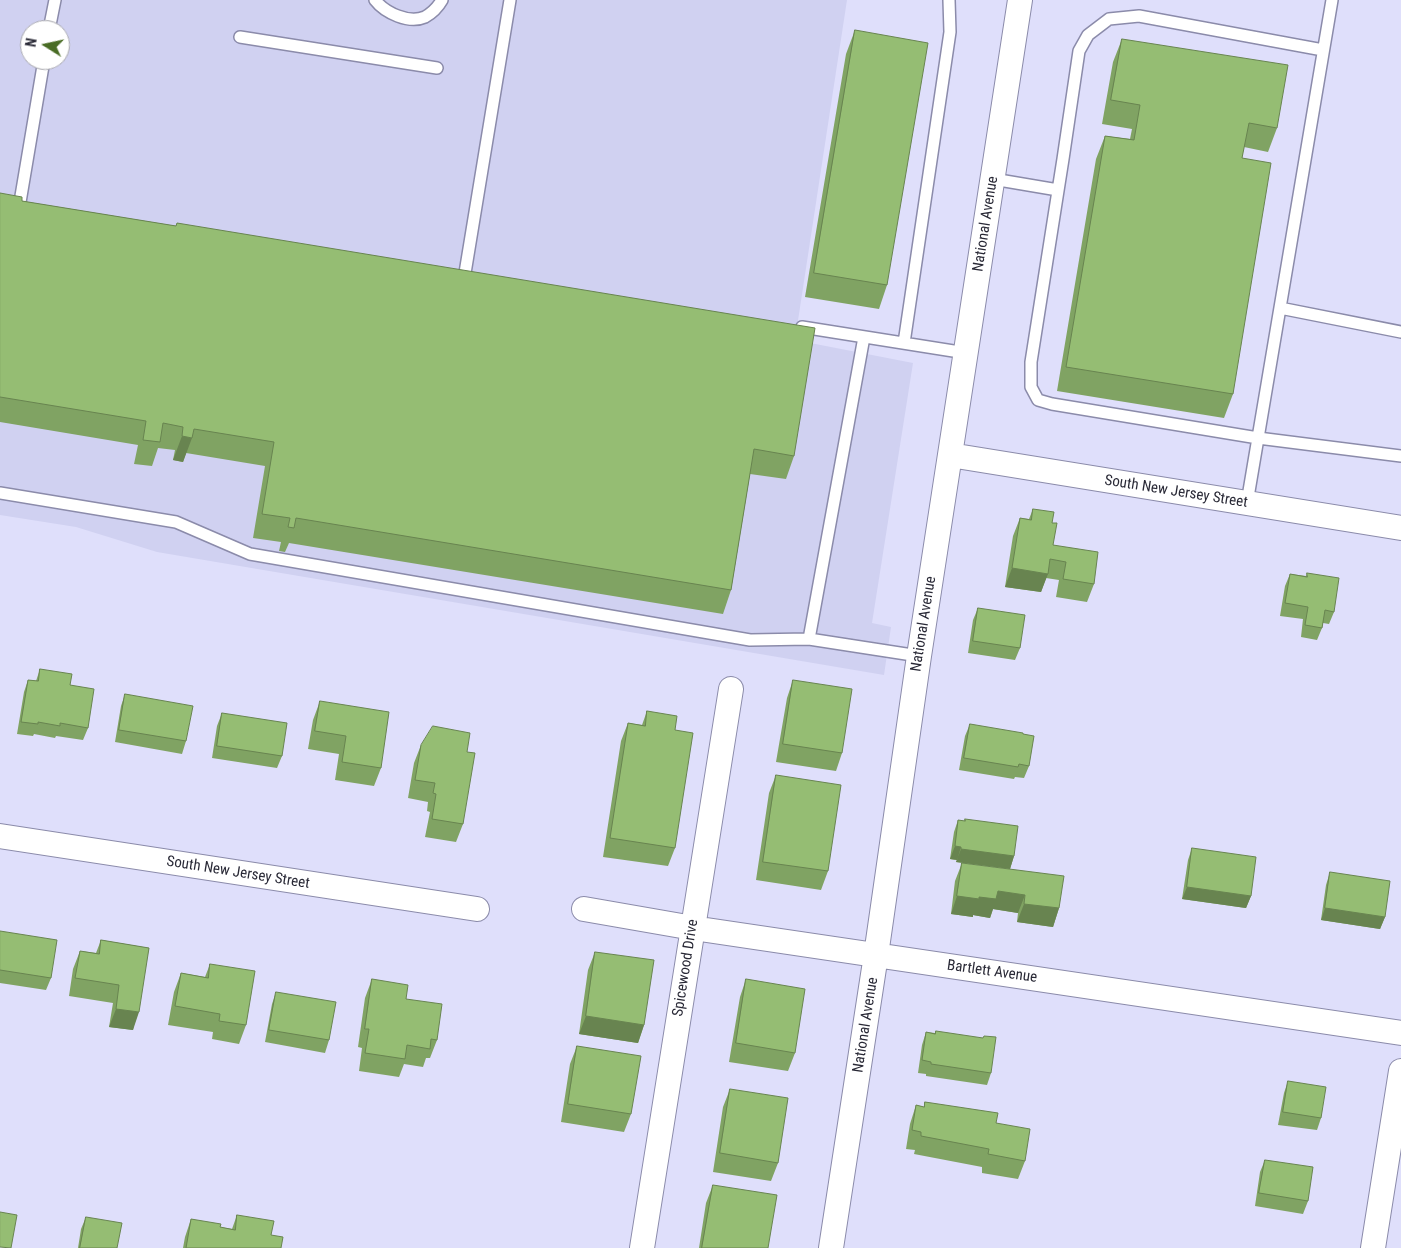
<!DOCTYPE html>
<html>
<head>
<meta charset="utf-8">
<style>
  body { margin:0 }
  #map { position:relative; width:1401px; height:1248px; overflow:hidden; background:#dfdffb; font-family:"Roboto Condensed",sans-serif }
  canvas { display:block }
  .north { position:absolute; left:20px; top:20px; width:50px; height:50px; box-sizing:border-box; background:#fff; border:1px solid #a9a9af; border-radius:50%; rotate:280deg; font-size:14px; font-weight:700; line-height:20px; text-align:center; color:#292936 }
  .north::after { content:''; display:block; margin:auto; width:18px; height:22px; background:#496c25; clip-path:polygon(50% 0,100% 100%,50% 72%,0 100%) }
</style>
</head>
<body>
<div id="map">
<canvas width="1401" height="1248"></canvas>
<div class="north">N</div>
</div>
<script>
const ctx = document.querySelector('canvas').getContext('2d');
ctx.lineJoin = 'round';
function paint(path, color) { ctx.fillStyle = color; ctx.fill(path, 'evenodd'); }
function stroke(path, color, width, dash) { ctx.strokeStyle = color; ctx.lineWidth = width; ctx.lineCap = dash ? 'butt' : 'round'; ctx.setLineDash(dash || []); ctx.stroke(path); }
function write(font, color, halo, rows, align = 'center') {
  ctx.font = font + ' "Roboto Condensed",sans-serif'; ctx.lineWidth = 4; ctx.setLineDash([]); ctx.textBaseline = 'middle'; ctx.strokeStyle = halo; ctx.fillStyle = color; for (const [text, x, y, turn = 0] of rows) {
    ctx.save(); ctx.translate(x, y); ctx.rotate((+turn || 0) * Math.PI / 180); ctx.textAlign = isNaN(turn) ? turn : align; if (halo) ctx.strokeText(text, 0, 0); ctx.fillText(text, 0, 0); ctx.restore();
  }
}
paint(new Path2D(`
  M0,0H847L795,340L913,363L872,623L891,627L884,675L157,552L76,527L0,515ZM30,30H60V60H30Z`), '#d0d1f1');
const service = new Path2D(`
  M375,0C385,13 409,24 425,17C432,13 438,7 442,0
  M49,30L55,0
  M240,37L437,68
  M1323,50L1139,16L1109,19L1088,35L1079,51L1063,159L1031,362V387L1038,400L1052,404L1258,438L1401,456
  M993,179L1058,190
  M20,202L44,60
  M465,273L510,0
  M1280,308L1401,332
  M802,327L966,353
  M864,337L809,639L919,656
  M904,343L950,32L949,0
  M0,493L176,522L250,554L750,640L809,639
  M1247,503L1332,0`);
const minor = new Path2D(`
  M950,455L1401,528
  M0,836L477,909
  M584,909L693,928L1401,1033
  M642,1248L731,689
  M831,1248L876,955L919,656L1020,0
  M1373,1248L1401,1071`);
stroke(service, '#8b8baa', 14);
stroke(minor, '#8b8baa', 26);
stroke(service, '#fff', 11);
stroke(minor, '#fff', 24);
paint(new Path2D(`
  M855,30L887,285L879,309L805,297L846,54Z
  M1122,39L1277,128L1268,152L1244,147L1242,158L1233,394L1224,418L1057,391L1096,159L1105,136L1130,139L1132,129L1102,124L1113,62Z
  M0,193L22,201L176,226L177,223L794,456L786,479L750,474L731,590L723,614L289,543L285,552L279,551L281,542L253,538L265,466L186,453L183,462L173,460L175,450L158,448L152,466L134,464L138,445L0,422Z
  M1033,509L1052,523L1053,545L1094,584L1087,602L1056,597L1059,580L1046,578L1041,592L1005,587L1013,536L1020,518L1029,519Z
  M1307,573L1334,612L1329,624L1323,623L1322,628L1317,640L1301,637L1303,619L1280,616L1285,586L1290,574L1306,576Z
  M978,608L1020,648L1015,660L968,653L973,620Z
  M40,669L70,685L88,728L83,740L56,736L55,738L34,734L33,736L17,734L24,692L28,680L36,681Z
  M793,680L842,753L836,771L776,762L787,698Z
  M125,694L186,741L182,754L115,742L121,706Z
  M320,701L381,768L374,786L335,780L339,754L308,749L313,720Z
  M647,711L675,730V848L668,866L603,857L621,741L628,723L642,725Z
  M222,713L282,756L277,768L212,758L217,726Z
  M970,724L1029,766L1024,778L1015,777L1014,779L959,770L965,736Z
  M421,745L467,752L463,824L456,842L425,837L430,812L427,811L428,802L408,798L414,763Z
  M776,775L828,871L821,890L756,880L769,793Z
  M965,819L1014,856L1010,869L956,862L957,860L950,859L954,832L958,820L964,821Z
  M1192,848L1251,896L1246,908L1182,899L1188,860Z
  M962,863L1059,908L1053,927L1017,922L1018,913L993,909L990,918L973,915V917L951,914L955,881Z
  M1330,872L1385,917L1380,929L1321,920L1326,885Z
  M0,931L51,978L46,990L0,983Z
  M101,940L149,948L133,1030L109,1027L113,1003L69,996L73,969L80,951L96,953Z
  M595,952L644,1025L638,1043L579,1034L588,970Z
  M210,964L246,1025L239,1044L212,1039L213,1032L168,1025L174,992L181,973L205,977Z
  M372,979L406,999L437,1040L430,1058H426L423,1067L404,1064L399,1077L359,1071L362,1048L358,1047L365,998Z
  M746,979L795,1053L788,1071L729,1062L740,997Z
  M276,992L329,1040L325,1053L265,1042L272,1004Z
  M936,1031L991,1073L987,1085L926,1076V1074L918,1073L922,1045L926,1032L935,1033Z
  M577,1046L631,1114L624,1132L561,1122L570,1064Z
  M1288,1081L1321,1118L1317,1130L1278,1125L1284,1093Z
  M730,1089L778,1163L771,1181L713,1172L723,1107Z
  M925,1102L996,1123L1025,1161L1018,1179L982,1173V1167L914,1154L915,1150L906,1149L910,1124L916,1105L924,1107Z
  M1265,1160L1308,1201L1303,1214L1255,1206L1260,1172Z
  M713,1185L768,1248H699L706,1203Z
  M237,1215L271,1235L281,1248H183L185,1237L191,1219L220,1227L232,1229Z
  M86,1217L117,1248H78L81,1229Z`), '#80a363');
paint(new Path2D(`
  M182,436L192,438L183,462L173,460Z
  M1012,568L1048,574L1041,592L1005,587Z
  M955,846L961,847L957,860L950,859Z
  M961,849L1014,856L1010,869L956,862Z
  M1187,887L1251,896L1246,908L1182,899Z
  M998,891L1025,895L1018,913L993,909L990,918L973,915V917L951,914L957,896L979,897Z
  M1024,904L1059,908L1053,927L1017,922Z
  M1325,908L1385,917L1380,929L1321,920Z
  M116,1009L139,1012L133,1030L109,1027Z
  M586,1016L644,1025L638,1043L579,1034Z`), '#688450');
const building = new Path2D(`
  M855,30L928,43L887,285L814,273Z
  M1122,39L1288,65L1277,128L1249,123L1242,158L1271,163L1233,394L1066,367L1105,136L1134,140L1140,105L1111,100Z
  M0,193L22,197V201L176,226L177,223L815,328L794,456L754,449L731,590L296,518L294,528L288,527L290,518L262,514L274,442L194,429L192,438L182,436L183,427L163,423L160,442L143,440L146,421L0,397Z
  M1033,509L1054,512L1052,523H1057L1053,545L1098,552L1094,584L1063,579L1066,562L1050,559L1048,574L1012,568L1020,518L1031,520Z
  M1307,573L1339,578L1334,612L1325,610L1322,628L1305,625L1308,607L1285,603L1290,574L1307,577Z
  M978,608L1025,615L1020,648L973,641Z
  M40,669L72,674L70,685L94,689L88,728L60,723V726L38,722V724L21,722L28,680L38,681Z
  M793,680L852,689L842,753L783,744Z
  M125,694L193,706L186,741L119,730Z
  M320,701L389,712L381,768L342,762L346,736L315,731Z
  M647,711L677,716L675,730L693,733L675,848L610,838L628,723L645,726Z
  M222,713L287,723L282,756L217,746Z
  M970,724L1023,733V734L1034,736L1029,766L1019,764L1018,767L964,758Z
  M433,726L470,733L467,752L475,753L463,824L432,819L436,794L433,793L435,783L415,780L421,745Z
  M776,775L841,785L828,871L763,862Z
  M965,819L1018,826L1014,856L961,849V847L955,846L958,820L965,821Z
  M1192,848L1256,857L1251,896L1187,887Z
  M962,863L1064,876L1059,908L1024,904L1025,895L998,891L996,899L979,897V899L957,896Z
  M1330,872L1390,881L1385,917L1325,908Z
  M0,931L57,940L51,978L0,970Z
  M101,940L149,948L139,1012L116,1009L119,985L75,978L80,951L99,954Z
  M595,952L654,960L644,1025L586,1016Z
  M210,964L255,971L246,1025L219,1021L220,1014L175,1006L181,973L208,978Z
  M372,979L408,985L406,999L442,1004L437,1040L431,1039L430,1049L407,1045L405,1059L365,1053L369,1029H365Z
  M746,979L805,989L795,1053L736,1043Z
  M276,992L336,1002L329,1040L269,1030Z
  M936,1031L983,1038L984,1036L996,1037L991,1073L931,1064V1062L922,1060L926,1032L935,1034Z
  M577,1046L641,1056L631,1114L568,1104Z
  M1288,1081L1326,1087L1321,1118L1283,1112Z
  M730,1089L788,1098L778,1163L720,1153Z
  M925,1102L998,1113L996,1123L1030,1129L1025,1161L988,1154L989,1149L921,1136V1132L912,1130L916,1105L924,1107Z
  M1265,1160L1313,1167L1308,1201L1259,1193Z
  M713,1185L777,1195L768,1248H702Z
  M0,1212L17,1215L11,1248L0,1247Z
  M237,1215L274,1221L271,1235L283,1237L281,1248H186L191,1219L221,1224L220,1227L235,1230Z
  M86,1217L122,1223L117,1248H80Z`);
paint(building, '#95bd73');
stroke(building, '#688450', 1);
write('15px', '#292936', '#fff', [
  ["National Avenue",986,224,-81],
  ["South New Jersey Street",1176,492,9],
  ["National Avenue",924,624,-81],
  ["South New Jersey Street",238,873,9],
  ["Spicewood Drive",686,968,-81],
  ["Bartlett Avenue",992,972,8],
  ["National Avenue",866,1025,-81]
]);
</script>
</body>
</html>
